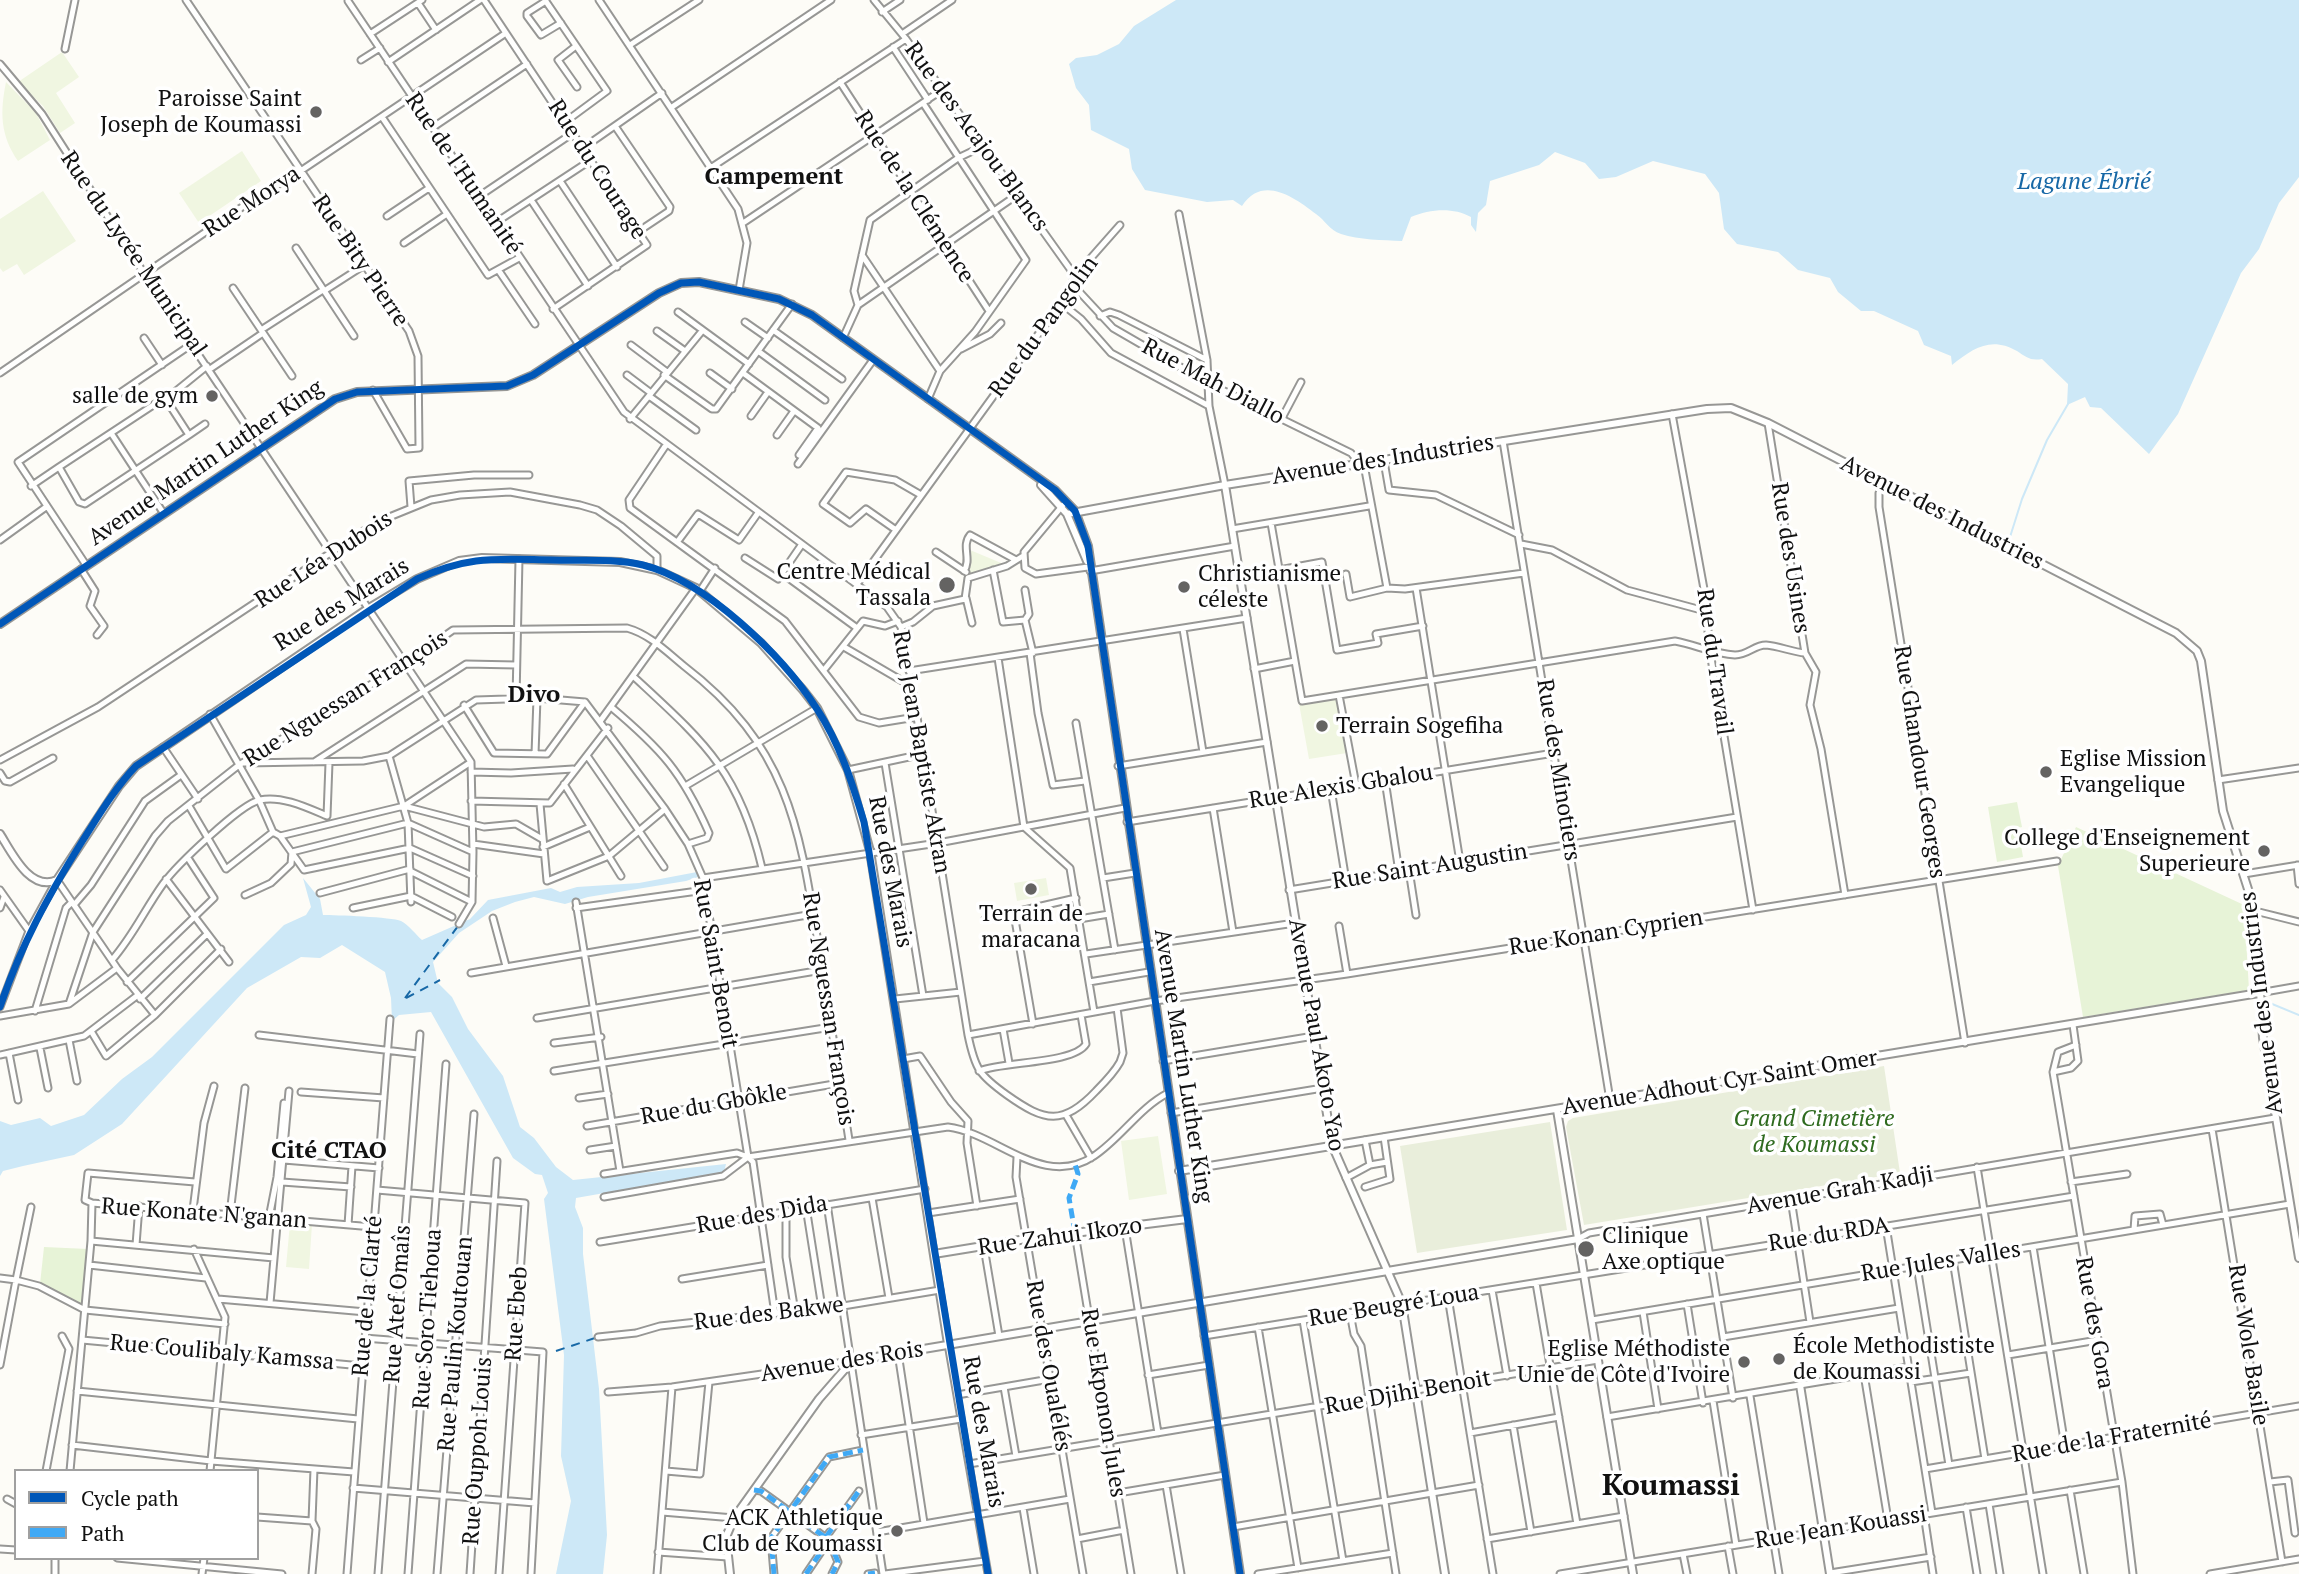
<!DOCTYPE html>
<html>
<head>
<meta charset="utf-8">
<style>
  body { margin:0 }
  #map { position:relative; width:2299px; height:1574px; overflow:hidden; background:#fdfcf7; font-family:"PT Serif",serif }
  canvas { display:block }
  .legend { position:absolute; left:14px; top:1469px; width:245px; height:91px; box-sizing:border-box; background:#fff; border:2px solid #a0a0a0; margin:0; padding:9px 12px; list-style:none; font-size:21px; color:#111 }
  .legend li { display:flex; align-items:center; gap:14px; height:35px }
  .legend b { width:35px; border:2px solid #a0a0a0 }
</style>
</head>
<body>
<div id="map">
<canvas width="2299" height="1574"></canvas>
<ul class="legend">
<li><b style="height:9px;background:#0057b8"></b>Cycle path</li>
<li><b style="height:9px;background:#3fa9f5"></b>Path</li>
</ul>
</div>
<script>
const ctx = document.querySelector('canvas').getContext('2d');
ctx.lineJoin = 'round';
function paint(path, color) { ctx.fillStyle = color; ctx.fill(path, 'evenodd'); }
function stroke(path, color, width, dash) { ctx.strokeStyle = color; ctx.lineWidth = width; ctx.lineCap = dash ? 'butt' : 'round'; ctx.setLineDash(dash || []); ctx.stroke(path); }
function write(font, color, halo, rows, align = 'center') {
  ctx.font = font + ' "PT Serif",serif'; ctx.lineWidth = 7; ctx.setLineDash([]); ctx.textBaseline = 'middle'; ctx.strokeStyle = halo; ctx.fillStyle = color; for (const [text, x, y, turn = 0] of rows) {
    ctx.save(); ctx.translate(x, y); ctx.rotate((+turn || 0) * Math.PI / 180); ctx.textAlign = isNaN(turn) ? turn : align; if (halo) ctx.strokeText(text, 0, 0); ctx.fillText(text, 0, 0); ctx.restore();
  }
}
paint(new Path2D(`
  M2017,802L2022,827L2014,829L2019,834L2023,857L1997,862L1988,807Z
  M2076,827L2244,905L2249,990L2083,1017L2058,866Z
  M44,1247L88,1249L82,1306L40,1284Z`), '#e7f3d7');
paint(new Path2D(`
  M1884,1066L1900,1173L1584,1225L1566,1127L1568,1121L1573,1118Z
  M1550,1122L1567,1230L1417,1253L1400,1146Z`), '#e9eedb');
paint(new Path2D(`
  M62,52L79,77L56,93L75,123L60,133L43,106L18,82Z
  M6,82L36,113L50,140L18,161C0,135 0,112 6,82Z
  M242,151L261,181L199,223L179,193Z
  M43,191L76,241L24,275L17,264L3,272L0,268V219Z
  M970,550L1006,565L968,576Z
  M1336,692L1347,753L1309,759L1298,698Z
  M1046,878L1049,895L1017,901L1014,883Z
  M1158,1136L1167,1194L1129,1200L1121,1141Z
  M290,1223L312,1224L309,1269L286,1267Z`), '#f0f6e1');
paint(new Path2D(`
  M1176,0H2299V177L2279,203L2259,249L2241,273L2178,414L2149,454L2101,408L2090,407L2085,397L2067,405L2068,384L2042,359C2030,361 2026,357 2017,351C1991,336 1973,348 1952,365L1951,356L1924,345L1918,331L1874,311H1861L1838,292L1830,278L1798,270L1778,252L1737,244L1724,229L1719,193L1705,174L1653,161L1616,177L1599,179L1585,163L1555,152L1539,165L1490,181L1486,205L1478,213L1476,232L1471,225V217C1453,207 1430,209 1411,217L1402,241C1383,240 1359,240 1341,234C1329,230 1325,220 1316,214C1293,196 1262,175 1242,206L1233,200L1207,202L1145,190L1132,169L1129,149L1091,130L1089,105L1076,88L1069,64L1076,58L1097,55L1119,44L1134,26Z
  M697,872L698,877L686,881L588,897L565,904L534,897L515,902L492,911L459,933L433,962L438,983L452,997L468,1029L503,1076L520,1127L534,1138L556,1167L573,1180L726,1164L724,1172L576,1198L575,1207L583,1228V1254L599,1389L607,1535L603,1574H556L571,1501L561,1456L564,1355L544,1199L548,1193L542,1175L535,1174L513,1158L431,1012L399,1015L392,1021L391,998L385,972L342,945L320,958L301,957L247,988L122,1124L74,1155L23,1166L3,1171L0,1176V1121L11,1125L40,1118L51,1126L84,1115L122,1079L152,1057L284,925L306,915L311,907L303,878L320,899L323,915C335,915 392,917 401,921C409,925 416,935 422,940L470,919L488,900L551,888L560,892L577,887L639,883Z`), '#cde8f7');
stroke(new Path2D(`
  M2010,537L2022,499L2047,440L2068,404
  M2265,1001L2299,1015`), '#cde8f7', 2);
stroke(new Path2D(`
  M405,998L458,926
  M406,998L440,980
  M556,1351L595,1338`), '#1768a6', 2, [9, 7]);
const minor = new Path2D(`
  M186,0L409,331L418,356L419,448L407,449L373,390
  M484,0L647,245L553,309
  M545,0L607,91L565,122
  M599,0L738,209L747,243L739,290
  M874,0L906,39L1075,276
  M348,1L624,412L887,607L901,627L909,667L968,1035C975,1069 979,1075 1007,1095C1045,1122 1063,1126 1096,1091C1105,1082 1114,1073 1120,1062L1123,1053L1117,1008
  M546,1L527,13V16L541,35L561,23
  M418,3L436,30
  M882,12L900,0
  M370,34L422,0
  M902,34L952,0
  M630,45L699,0
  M576,46L558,60L577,87
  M893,47L928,100
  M65,49L75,0
  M361,60L380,48
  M388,62L480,0
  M0,64L42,114L145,275L471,762L473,852L408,823L292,852L291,864L271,883L245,895
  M840,82L989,311
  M923,103L1026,260L975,332L940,371L928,399
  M672,107L831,0
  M382,117L488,275L519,258
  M615,126L670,207L669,211L639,231
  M432,128L527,64
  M583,148L662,93
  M712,167L906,39
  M560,181L617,267
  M478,197L573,133
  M531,200L588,286
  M1179,214L1207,360L1209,406L1225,485
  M387,216L429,188
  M495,223L591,160
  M743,223L942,90
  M404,243L447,214
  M296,248L354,336
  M862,255L940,371
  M499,271L535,324
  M1073,285L1113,328L1208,383L1351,453L1365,470L1387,588L1405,589L1524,573
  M233,288L292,376
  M324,291L363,266
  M1061,303L1081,319L1111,353L1209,406
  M858,305L854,291L870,220L958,158L981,147
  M678,312L749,364
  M1100,316L1110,312L1119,315L1207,360
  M745,322L768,338
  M261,330L323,290
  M773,330L842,379
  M657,331L685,351
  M144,338L162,365
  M843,338L858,305L1017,195
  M631,345L667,372
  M961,349L990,334L1001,323
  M758,351L825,400
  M210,369L263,333
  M0,373L245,205L299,172L506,33
  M710,373L732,389
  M743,373L818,428L799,455
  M627,375L651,393
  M664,375L712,409H716L792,304
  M649,396L696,430
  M161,400L167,401L189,435L85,504L79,502L59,467Z
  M165,400L207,366
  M1672,414L1704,589L1710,652L1753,910
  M751,416L768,392
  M1282,418L1301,382
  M630,419L702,331
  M1768,423L1805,653L1816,672L1810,705L1821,749L1845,895
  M111,433L164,514
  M189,435L205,424
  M777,435L794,411
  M1503,441L1610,1100
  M666,445L629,500L630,508L785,621L859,717L879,723L916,717
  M1380,462L1385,467L1389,490L1436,495L1519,535
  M798,464L873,360
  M1884,482L1879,493V507L1965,1043
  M31,486L59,467
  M1063,505L1024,552L1025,568L1036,574L1088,567
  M411,507L409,481L474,475H529
  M1271,523L1302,701L1675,641C1696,645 1714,654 1735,655C1748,655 1754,645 1766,645C1779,646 1792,652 1805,653
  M1232,529L1369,506
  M896,530L866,509L850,523L823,504L846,472L895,480L921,495
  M0,540L46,507
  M678,541L698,514L739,540L758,513
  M1521,544L1552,550L1627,590L1705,611
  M936,552L966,572
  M745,558L778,579L802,544
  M86,565L18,462L192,344
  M81,569L95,591L90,606L104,626L97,635
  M993,570L1003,622L1025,620L1033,653
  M1279,570L1322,562L1337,650L1378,643L1376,634L1423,626
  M964,571C972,559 961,546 970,535L1016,560
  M1090,571L1235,546
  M783,574L857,628
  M1346,574L1350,597L1387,588
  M857,584L1066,296L1075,276L1120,225
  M1416,588L1460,862
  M1025,590L1029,614L1025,620
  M700,591L715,568
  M966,598L972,623
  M901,627L913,622L933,606L965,599L968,578L1007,566L1023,556
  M1183,629L1203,752
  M844,647L904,682
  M1030,653L1038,713L1053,785L1085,781
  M998,658L1024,827L1070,868L1094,1012
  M1254,669L1295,661
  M824,670L863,621L885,626L898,621
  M909,671L1247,618
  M633,676C703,741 739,770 762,868
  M1339,695L1356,785
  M516,699L519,559
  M464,705L494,753L547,754L585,702
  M611,707C661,749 682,772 709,833L707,838L688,844
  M210,714L259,800L273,832L280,836L304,870L410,848L473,876
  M601,720L696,588
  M1076,723L1115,950
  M163,747L198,799
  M535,754L537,698
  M389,756L408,823L411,902
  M588,757L664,867
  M0,760L98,707L377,522L431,500L460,495L510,492L580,505L597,510L621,526L657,556V570
  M314,762L466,664L516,665
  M244,763L363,761L389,756L476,700L537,698L585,702L665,809L688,844L703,878L748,1157L753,1162L775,1314
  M885,763L923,996
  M1118,766L1267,742
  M848,770L923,754
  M471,772L511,773L573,769
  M0,773L5,781L10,782L53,758
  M1385,780L1399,872
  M2218,780L2299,768
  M564,784L621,876
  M687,785L817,708
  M1331,789L1346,881
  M471,801L550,803L608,728
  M540,804L547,881L609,856L665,809
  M189,806L226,869L273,832
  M404,806L471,762
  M1213,808L1233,932
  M327,816L329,763
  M1127,822L1554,753
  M280,836L404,806L484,827L516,824L542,839
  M473,844L544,854
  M543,847L590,827
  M2297,865L2299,884
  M1409,870L1416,915
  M410,871L472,902
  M2244,874L2299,865
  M703,878L938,843L1125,808
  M1103,878L1135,873
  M166,879L229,962
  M0,890L29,931
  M1289,890L1737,817
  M320,893L410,869
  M576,902L620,1171
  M74,905L91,885L145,801L181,775
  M0,908L4,897
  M353,908L411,896L452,917
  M576,908L705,890
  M2255,911L2299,922
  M1014,914L1033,1024
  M493,918L506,966
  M985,919L1076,898
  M1079,919L1109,914
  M459,924L472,902L473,852
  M1339,926L1347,974
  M1086,954L1295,923
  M112,960C133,936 145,909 163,884C176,866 240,804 260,800C281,795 308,808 327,816
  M471,973L813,914
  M127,982L214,898L188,858
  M1089,982L1149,972
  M2259,993L2299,986
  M140,999L207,934
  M895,999L961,992
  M69,1004L93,932L155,836L168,821L239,765L406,663L453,630L627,628C649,634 667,652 684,666C791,748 800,832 820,955C830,1017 839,1078 849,1140
  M0,1007L29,931L57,880L117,968L155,1015L221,949
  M35,1011L66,908L72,902
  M0,1016L69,1004L117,968
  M537,1018L822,970
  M1003,1029L1009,1063
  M91,1031L106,1056L155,1015
  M259,1035L418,1054
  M968,1035L1155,1001L1347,974L2057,861
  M69,1040L77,1081
  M554,1043L601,1037
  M2076,1045L2058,1052L2053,1072L2122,1482L2133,1574
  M40,1048L48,1088
  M9,1053L18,1100
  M0,1055L84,1036L138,995
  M903,1059L920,1056L951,1102L968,1121L967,1143L977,1206
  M1163,1061L1314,1036
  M554,1071L831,1027
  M979,1071C1004,1061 1074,1064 1086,1044L1081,1015
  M2053,1072L2071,1068L2078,1061L2073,1025
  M301,1092L384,1098
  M579,1098L608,1094
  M1171,1113L1323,1088
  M1066,1115L1091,1158
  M587,1126L840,1083
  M2212,1129L2282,1562
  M1365,1140L1370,1165
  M590,1150L616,1146
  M1017,1157L1016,1177L1083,1574
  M284,1160L379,1168
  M1977,1167L2043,1574
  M604,1174L737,1153L748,1157
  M1346,1178L1370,1165L1387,1162
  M282,1182L351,1187
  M2071,1182L2127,1174
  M1365,1187L1390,1179L1384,1137
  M377,1190L525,1203L499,1574
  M604,1197L723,1176L748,1157L948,1127C997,1133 1043,1190 1094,1156C1121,1138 1139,1108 1168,1093
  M872,1198L889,1298
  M1791,1199L1810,1322
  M92,1203L85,1200L88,1173L195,1182
  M827,1204L883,1574
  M806,1207L822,1308
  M193,1210L204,1123L214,1086
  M786,1210V1257L795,1312
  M928,1213L1020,1199
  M230,1214L245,1088
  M1703,1214L1733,1398
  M269,1218L277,1177L284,1103
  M348,1225L352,1166
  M1886,1226L1932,1513
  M1125,1228L1158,1433
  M2134,1230L2135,1216L2160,1214L2163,1225
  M1075,1233L1131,1574
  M1578,1239L1589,1233L2275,1118
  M91,1241L274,1258
  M600,1242L925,1189
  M136,1245L139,1206
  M984,1247L999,1336
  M2033,1247L2065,1446
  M194,1249L225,1317L210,1471
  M1953,1260L1985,1459
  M89,1265L206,1278
  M1917,1266L1949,1465
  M0,1278L16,1280L31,1207
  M682,1279L768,1265
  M1536,1283L1577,1524
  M1492,1290L1507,1376
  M1448,1297L1493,1574
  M218,1299L366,1312
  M270,1303L289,1091
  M1687,1304L1703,1403
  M1643,1312L1658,1409
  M1350,1313L1354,1334L1361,1346L1396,1574
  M1303,1320L1343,1561
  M1592,1320L2290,1204
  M1258,1327L1298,1568
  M1204,1336L2074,1196
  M598,1337L636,1333L660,1326L843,1306L940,1290
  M1723,1337L1899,1308
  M364,1338L543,1352L531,1574
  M82,1340L362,1366
  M948,1344L988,1574
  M898,1353L924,1523
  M2008,1355L2098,1340
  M0,1365L16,1280L39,1286L85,1310L225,1324
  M1864,1374L1888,1520
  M1148,1375L1209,1365
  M1911,1382L1971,1373
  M1004,1387L1016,1456
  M77,1391L358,1419
  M608,1392L672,1387L852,1361
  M957,1395L1050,1379
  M1750,1396L1779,1574
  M1713,1401L1736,1545
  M1607,1417L1908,1367
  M1513,1425L1531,1532
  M1470,1433L1559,1417
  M861,1435L961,1419
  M72,1445L211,1461L354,1472
  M969,1464L1598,1360
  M1925,1469L2299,1406
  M46,1471L69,1349L62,1336
  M70,1471L91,1241L92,1203L373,1227
  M666,1471L700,1474L709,1382
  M2270,1482L2288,1480L2295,1533
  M1166,1485L1181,1574
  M353,1488L535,1503
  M754,1490L761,1491L829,1540L838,1562L832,1574
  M2070,1490L2084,1574
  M1118,1493L1225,1475
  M7,1499L16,1504
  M1989,1504L2000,1574
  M1966,1507L1977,1574
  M1023,1508L1034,1574
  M662,1512L734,1518
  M1924,1514L1933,1574
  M257,1517L312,1521
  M1233,1527L1479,1485
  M877,1532L1070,1499
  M826,1537L859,1491
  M1077,1539L1124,1530
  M1487,1539L1624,1516
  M1728,1546L1733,1574
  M0,1549L16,1550
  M658,1552L728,1557
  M1683,1554L1687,1574
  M117,1558L282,1574
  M1830,1573L1931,1557
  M55,1574V1558
  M202,1574L204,1558
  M312,1574L316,1529L312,1521L314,1469
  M347,1574L390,1019
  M378,1574L420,1034
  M408,1574L446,1064
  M437,1574L474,1114
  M470,1574L497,1161
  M657,1574L672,1387
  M774,1574L771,1538L829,1457L863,1450
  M806,1574L829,1540
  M868,1574L875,1573
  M885,1574L985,1561
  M1258,1574L1393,1553
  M1560,1574L2122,1482
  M2210,1574L2299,1559`);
const tertiary = new Path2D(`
  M1041,485L1067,514L1087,561
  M1225,485L1332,1145L1402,1304L1445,1574
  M1067,514L1225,485L1707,409L1731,408L1768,423L2176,633L2197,651L2201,661L2223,811L2255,911L2263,1038L2299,1258
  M0,624L335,399L357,392L507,386L533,375L659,293L681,283L699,282L779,299L812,315L1055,490L1075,511L1088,546L1240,1574
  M0,834C12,853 30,892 57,880L119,786L136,766L369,608L417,579L459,561L482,558L620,562L657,570L696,588L761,643L803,690L817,708L848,770L870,851L948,1344
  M1557,1110L1633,1574
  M1179,1171L2259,993
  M934,1254L1026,1239L1187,1219
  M1800,1385L1830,1574
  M730,1574L726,1537L734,1518L819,1399L852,1361L1578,1239`);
stroke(minor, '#979795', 9);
stroke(tertiary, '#979795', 10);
stroke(minor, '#fffffe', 5);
stroke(tertiary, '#fffffe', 6);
stroke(new Path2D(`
  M1075,1233L1069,1198L1078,1174L1075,1164
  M754,1490L761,1491L829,1540L838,1562L832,1574
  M826,1537L859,1491
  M774,1574L771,1538L829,1457L863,1450
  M806,1574L829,1540
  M868,1574L875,1573`), '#3fa9f5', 5, [10, 5]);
stroke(new Path2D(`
  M0,624L335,399L357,392L507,386L533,375L659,293L681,283L699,282L779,299L812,315L1055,490L1075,511L1088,546L1240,1574
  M0,1007C21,945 48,896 83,840C99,815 115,788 136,766L417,579C469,555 496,559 552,560C582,561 614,558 643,565C706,581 782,655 817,709C840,744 852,782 864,822L988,1574`), '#0057b8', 7);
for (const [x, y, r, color] of [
  [316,112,7,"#646362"],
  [212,396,7,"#646362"],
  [947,585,9,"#646362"],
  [1184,587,7,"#646362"],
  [1322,726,7,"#646362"],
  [2046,772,7,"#646362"],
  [2264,851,7,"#646362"],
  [1031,889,7,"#646362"],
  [1586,1249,9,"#646362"],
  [1779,1359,7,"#646362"],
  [1744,1362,7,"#646362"],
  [897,1531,7,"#646362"]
]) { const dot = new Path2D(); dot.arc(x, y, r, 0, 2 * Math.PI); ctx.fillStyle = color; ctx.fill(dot); stroke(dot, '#fff', 2.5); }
write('23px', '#111', '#fff', [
  ["Paroisse Saint",302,99],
  ["Joseph de Koumassi",302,125],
  ["salle de gym",198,396],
  ["Centre Médical",931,572],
  ["Tassala",931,598],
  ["Christianisme",1198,574,"left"],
  ["céleste",1198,600,"left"],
  ["Terrain Sogefiha",1336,726,"left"],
  ["Eglise Mission",2060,759,"left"],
  ["Evangelique",2060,785,"left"],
  ["College d'Enseignement",2250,838],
  ["Superieure",2250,864],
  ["Terrain de",1031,914,"center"],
  ["maracana",1031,940,"center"],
  ["Clinique",1602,1236,"left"],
  ["Axe optique",1602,1262,"left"],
  ["École Methodististe",1793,1346,"left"],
  ["de Koumassi",1793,1372,"left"],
  ["Eglise Méthodiste",1730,1349],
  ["Unie de Côte d'Ivoire",1730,1375],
  ["ACK Athletique",883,1518],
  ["Club de Koumassi",883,1544]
], 'right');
write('23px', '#111', '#fff', [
  ["Rue des Acajou Blancs",976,137,54],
  ["Rue du Courage",597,170,57],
  ["Rue de l'Humanité",463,174,56],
  ["Rue de la Clémence",914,197,57],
  ["Rue Morya",252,202,-33],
  ["Rue du Lycée Municipal",133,254,56],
  ["Rue Bity Pierre",360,261,56],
  ["Rue du Pangolin",1044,327,-54],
  ["Rue Mah Diallo",1213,382,28],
  ["Avenue des Industries",1383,460,-9],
  ["Avenue Martin Luther King",206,463,-34],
  ["Avenue des Industries",1942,513,27],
  ["Rue des Usines",1790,558,81],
  ["Rue Léa Dubois",324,560,-33],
  ["Rue des Marais",342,605,-32],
  ["Rue du Travail",1714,662,82],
  ["Rue Nguessan François",346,699,-32],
  ["Rue Jean Baptiste Akran",921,752,80],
  ["Rue Ghandour Georges",1919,762,81],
  ["Rue des Minotiers",1558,770,81],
  ["Rue Alexis Gbalou",1341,787,-9],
  ["Rue Saint Augustin",1430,867,-9],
  ["Rue des Marais",890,872,79],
  ["Rue Konan Cyprien",1606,933,-9],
  ["Rue Saint Benoit",715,964,80],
  ["Avenue des Industries",2262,1003,-97],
  ["Rue Nguessan François",828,1009,81],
  ["Avenue Paul Akoto Yao",1316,1035,80],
  ["Avenue Martin Luther King",1183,1066,81],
  ["Avenue Adhout Cyr Saint Omer",1720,1083,-9],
  ["Rue du Gbôkle",714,1105,-10],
  ["Avenue Grah Kadji",1840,1191,-10],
  ["Rue Konate N'ganan",204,1214,4],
  ["Rue des Dida",762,1215,-10],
  ["Rue du RDA",1829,1235,-9],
  ["Rue Zahui Ikozo",1060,1237,-8],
  ["Rue Jules Valles",1941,1262,-9],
  ["Rue de la Clarté",368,1296,-85],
  ["Rue Atef Omaîs",398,1304,-86],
  ["Rue Beugré Loua",1394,1306,-9],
  ["Rue Ebeb",517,1314,-86],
  ["Rue des Bakwe",769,1314,-7],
  ["Rue Soro Tiehoua",428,1319,-86],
  ["Rue des Gora",2094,1323,80],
  ["Rue Paulin Koutouan",456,1344,-85],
  ["Rue Wole Basile",2248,1345,81],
  ["Rue Coulibaly Kamssa",222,1353,5],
  ["Avenue des Rois",842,1362,-9],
  ["Rue des Oualélés",1048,1366,80],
  ["Rue Djihi Benoit",1408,1393,-10],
  ["Rue Ekponon Jules",1103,1403,81],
  ["Rue des Marais",983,1432,80],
  ["Rue de la Fraternité",2112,1438,-10],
  ["Rue Ouppoh Louis",478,1451,-86],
  ["Rue Jean Kouassi",1841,1528,-9]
]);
write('italic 23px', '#2f6b1f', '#fff', [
  ["Grand Cimetière",1814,1119],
  ["de Koumassi",1814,1145]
]);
write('bold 24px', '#111', '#fff', [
  ["Campement",774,177],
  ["Divo",534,695],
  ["Cité CTAO",329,1151]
]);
write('italic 24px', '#1768a6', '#fff', [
  ["Lagune Ébrié",2084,182]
]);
write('bold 30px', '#111', '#fff', [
  ["Koumassi",1671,1486]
]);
</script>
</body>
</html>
